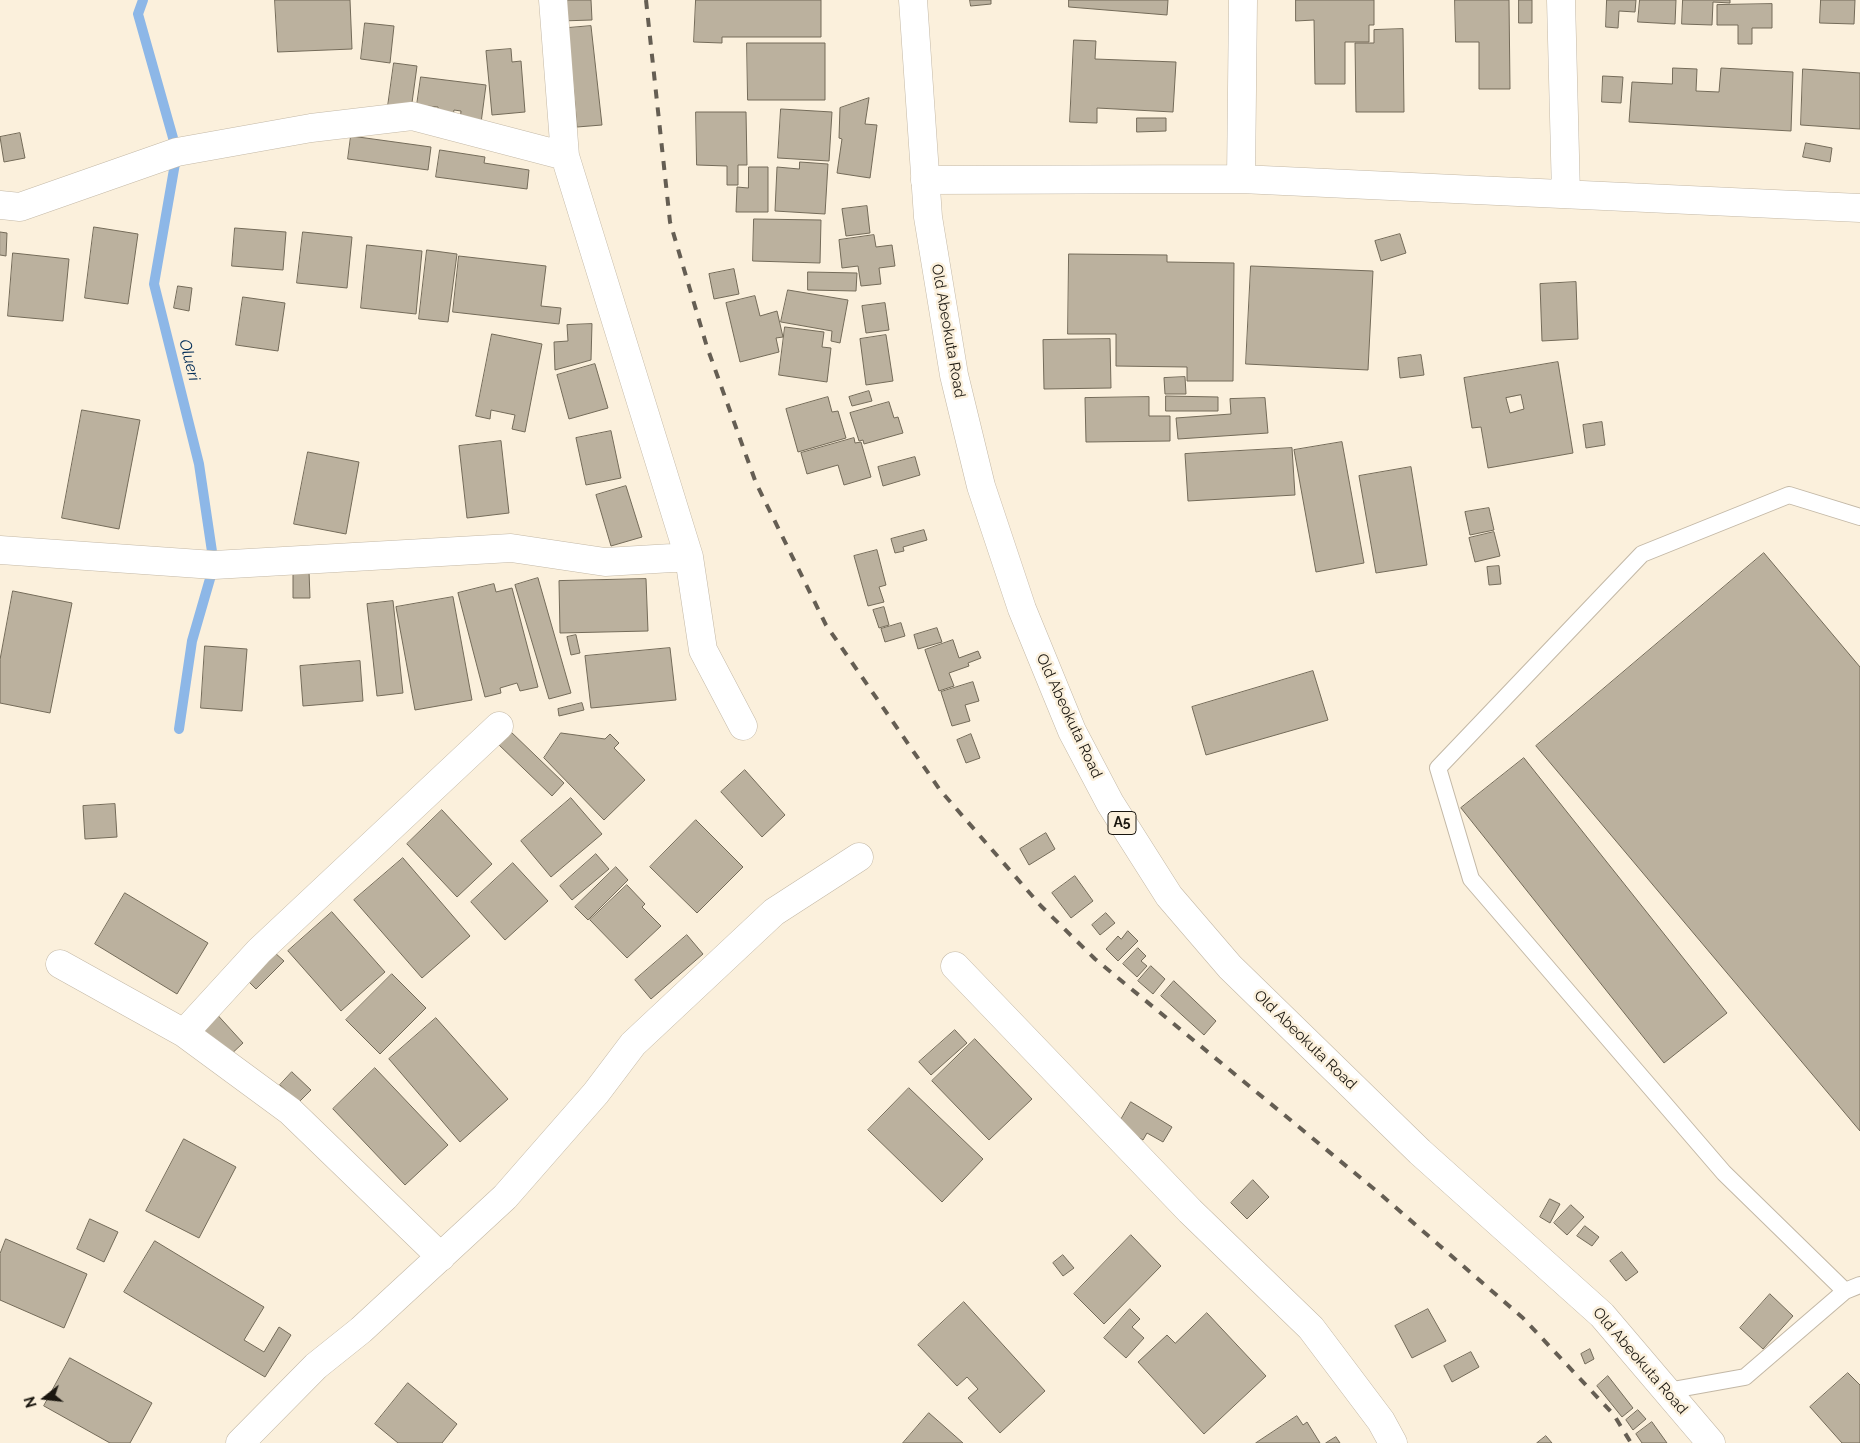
<!DOCTYPE html>
<html>
<head>
<meta charset="utf-8">
<style>
  body { margin:0 }
  #map { position:relative; width:1860px; height:1443px; overflow:hidden; background:#fbf0dc; font-family:Raleway,sans-serif }
  canvas { display:block }
  .north { position:absolute; left:20px; top:1373px; width:50px; height:50px; -webkit-text-stroke:4px #fbf0dc; paint-order:stroke; rotate:254deg; font-size:14px; font-weight:700; line-height:20px; text-align:center; color:#1a160f }
  .north::after { content:''; display:block; margin:auto; width:18px; height:22px; background:#1a160f; clip-path:polygon(50% 0,100% 100%,50% 72%,0 100%) }
</style>
</head>
<body>
<div id="map">
<canvas width="1860" height="1443"></canvas>
<div class="north">N</div>
</div>
<script>
const ctx = document.querySelector('canvas').getContext('2d');
ctx.lineJoin = 'round';
function stroke(path, color, width, dash) { ctx.strokeStyle = color; ctx.lineWidth = width; ctx.lineCap = dash ? 'butt' : 'round'; ctx.setLineDash(dash || []); ctx.stroke(path); }
function paint(path, color) { ctx.fillStyle = color; ctx.fill(path, 'evenodd'); }
function write(font, color, halo, rows, align = 'center') {
  ctx.font = font + ' Raleway,sans-serif'; ctx.lineWidth = 5; ctx.setLineDash([]); ctx.textBaseline = 'middle'; ctx.strokeStyle = halo; ctx.fillStyle = color; for (const [text, x, y, turn = 0] of rows) {
    ctx.save(); ctx.translate(x, y); ctx.rotate((+turn || 0) * Math.PI / 180); ctx.textAlign = isNaN(turn) ? turn : align; if (halo) ctx.strokeText(text, 0, 0); ctx.fillText(text, 0, 0); ctx.restore();
  }
}
stroke(new Path2D(`
  M143,0L138,14L177,152L154,284L199,464L214,565L192,641L179,729`), '#8db7e7', 10);
const building = new Path2D(`
  M275,0H350L352,49L278,52Z
  M560,0H591L592,20L561,21Z
  M696,0H821V37H722V43L694,42Z
  M970,0H991V4L971,6Z
  M1069,0H1168L1167,15L1069,7Z
  M1296,0H1374V25H1369V42H1345V84H1315L1314,20L1296,21Z
  M1455,0H1509L1510,89H1479V42H1456Z
  M1519,0H1532V23H1519Z
  M1607,0H1636L1635,12L1619,11L1618,28L1606,27Z
  M1640,0H1676L1675,24L1638,22Z
  M1683,0H1730V3L1713,2L1712,25L1682,24Z
  M1821,0H1855L1854,24L1820,23Z
  M1772,4V28H1752V44H1738V25H1717V5Z
  M365,23L394,26L390,63L361,59Z
  M591,26L602,125L577,127L568,28Z
  M1403,29L1404,112H1356L1355,43H1374V30Z
  M1074,40L1096,41L1095,59L1176,62L1173,112L1097,108V123L1070,122Z
  M747,43H825V100H748Z
  M511,49L512,62L521,61L525,112L492,115L486,51Z
  M394,63L417,66L411,110L388,106Z
  M1673,68L1697,69L1696,91L1719,92L1721,68L1793,72L1791,131L1629,122L1632,82L1672,84Z
  M1803,69L1860,73V129L1801,125Z
  M1603,76L1623,77L1621,103L1602,102Z
  M421,77L486,85L481,123L460,121L461,111L454,110L453,116L438,114V107L417,105Z
  M869,98L865,124L877,125L870,178L837,173L842,139L839,138L840,108Z
  M781,109L832,112L829,161L778,158Z
  M696,112H746L747,165H738V185H727V166L697,165Z
  M1137,118H1166V131L1137,132Z
  M20,133L25,158L4,162L0,137Z
  M351,136L431,147L428,170L348,159Z
  M1806,143L1832,148L1830,162L1803,157Z
  M440,150L485,157L484,163L529,170L527,189L436,177Z
  M800,162L828,164L825,214L775,211L777,167L799,169Z
  M749,167H768V212H736L737,187L748,188Z
  M867,206L870,233L846,236L842,209Z
  M754,219L821,220L820,263L753,261Z
  M94,227L138,234L128,304L85,298Z
  M235,228L286,232L283,270L232,266Z
  M0,232L7,233L6,256L0,255Z
  M303,232L352,237L347,288L297,283Z
  M1400,234L1406,253L1381,261L1375,241Z
  M874,235L876,247L892,245L895,266L879,268L881,284L861,286L858,266L842,268L839,240Z
  M367,245L422,251L416,314L361,308Z
  M427,250L457,254L448,322L419,319Z
  M13,253L69,259L63,321L8,316Z
  M1069,254L1167,255V262L1234,263L1233,381H1187V367L1116,366V334H1068Z
  M459,256L546,266L541,306L561,308L559,324L453,312Z
  M1251,266L1373,271L1368,370L1246,364Z
  M734,269L739,294L714,299L709,274Z
  M808,272L857,273L856,291L808,290Z
  M1576,282L1578,339L1542,341L1540,284Z
  M178,286L192,288L189,311L174,308Z
  M788,290L848,300L840,343L831,341L832,331L781,322Z
  M755,296L760,316L777,311L783,337L776,338L779,352L740,362L726,303Z
  M243,297L285,303L278,351L236,345Z
  M885,303L889,330L866,333L862,306Z
  M592,324L591,360L555,370L554,342L568,341L567,325Z
  M785,327L824,332L822,347L831,348L827,382L779,375Z
  M492,334L542,344L525,432L512,429L515,415L491,410L490,419L476,416Z
  M886,335L893,381L866,385L860,339Z
  M1110,339L1111,388L1044,389L1043,340Z
  M1421,355L1424,375L1400,378L1398,358Z
  M1558,362L1573,453L1488,468L1481,427L1472,428L1464,378ZM1521,395L1524,409L1510,413L1506,398Z
  M595,364L608,408L569,419L557,375Z
  M1185,377L1186,394H1165L1164,378Z
  M869,391L872,401L852,406L849,397Z
  M1166,396L1218,397V411H1166Z
  M828,397L832,412L838,411L846,438L798,452L786,409Z
  M1149,397V416H1170V441L1086,442L1085,398Z
  M1265,398L1268,433L1178,439L1176,418L1231,414L1230,399Z
  M889,402L894,418L898,417L903,433L864,444L863,440L859,441L850,413Z
  M82,410L140,420L119,529L62,518Z
  M1602,422L1605,445L1586,448L1583,425Z
  M611,431L621,478L586,485L576,438Z
  M854,438L855,443L861,442L871,477L844,485L838,465L807,474L801,453Z
  M501,441L509,513L467,518L459,446Z
  M1342,442L1364,563L1316,572L1294,450Z
  M1292,448L1295,495L1188,501L1185,454Z
  M308,452L359,462L346,534L294,524Z
  M915,457L920,475L883,486L878,467Z
  M1411,467L1427,565L1376,573L1359,476Z
  M626,486L642,537L611,546L596,495Z
  M1489,508L1494,530L1470,535L1465,512Z
  M924,530L927,540L903,547L904,551L895,553L891,539Z
  M1494,532L1500,556L1475,562L1469,538Z
  M877,550L886,585L879,587L884,602L868,606L854,556Z
  M1764,553L1860,667V1131L1536,746Z
  M1499,566L1501,584L1489,585L1487,567Z
  M309,571L310,598H293V572Z
  M538,578L571,693L549,699L515,585Z
  M646,579L648,631L560,633L559,581Z
  M494,584L496,592L512,588L538,687L520,691L517,683L500,688L501,693L485,697L458,593Z
  M13,591L72,603L50,713L0,703V660Z
  M453,597L472,700L415,710L396,607Z
  M393,601L403,693L377,696L367,604Z
  M884,607L889,625L879,628L873,610Z
  M901,623L905,636L885,642L881,629Z
  M937,628L942,642L918,649L914,635Z
  M576,635L580,653L571,655L567,637Z
  M953,640L959,658L978,651L981,658L968,663L969,666L949,673L954,686L939,691L925,650Z
  M205,646L247,649L242,711L201,708Z
  M670,648L676,700L591,708L585,656Z
  M360,661L363,701L303,706L300,666Z
  M1313,671L1328,720L1206,755L1192,707Z
  M973,682L979,701L965,705L970,721L952,726L941,692Z
  M582,703L584,710L559,716L558,709Z
  M509,730L564,783L552,796L497,743Z
  M561,733L605,739L610,734L619,743L614,748L645,780L604,820L544,758Z
  M971,734L980,758L966,763L957,740Z
  M1524,758L1727,1013L1664,1063L1461,808Z
  M745,770L785,815L762,837L721,792Z
  M571,798L602,834L551,877L521,841Z
  M115,804L117,837L85,839L83,806Z
  M442,810L492,864L457,897L407,844Z
  M696,820L743,867L697,913L650,867Z
  M1046,833L1055,849L1029,865L1020,849Z
  M596,854L609,869L572,900L560,886Z
  M403,858L470,936L422,978L354,900Z
  M513,863L548,901L505,940L471,902Z
  M616,867L628,880L588,920L575,907Z
  M1075,876L1093,901L1071,918L1052,893Z
  M627,885L645,904L642,907L661,926L627,958L590,920Z
  M125,893L208,943L177,994L95,944Z
  M332,912L385,972L341,1011L288,951Z
  M1106,913L1115,923L1100,935L1092,925Z
  M1128,931L1138,941L1118,961L1106,949L1118,936L1121,939Z
  M687,935L703,954L651,999L635,980Z
  M1138,948L1146,956L1141,961L1147,966L1137,977L1123,964Z
  M274,952L284,961L256,989L247,980Z
  M1151,966L1165,979L1153,994L1138,981Z
  M392,974L426,1008L380,1054L346,1020Z
  M1174,981L1216,1021L1204,1035L1161,996Z
  M213,1010L243,1043L226,1059L196,1026Z
  M436,1018L508,1099L460,1142L389,1059Z
  M955,1030L967,1043L931,1075L919,1062Z
  M975,1039L1032,1099L989,1140L932,1081Z
  M375,1068L448,1145L405,1185L333,1109Z
  M292,1072L311,1090L299,1102L280,1085Z
  M909,1088L983,1159L942,1202L868,1130Z
  M1131,1102L1172,1127L1163,1142L1147,1133L1143,1140L1118,1125Z
  M184,1139L236,1167L199,1238L146,1211Z
  M1253,1180L1269,1197L1247,1219L1231,1203Z
  M1550,1199L1560,1204L1550,1223L1540,1217Z
  M1571,1205L1584,1217L1567,1235L1554,1223Z
  M90,1219L118,1232L104,1262L77,1249Z
  M1585,1226L1599,1237L1592,1246L1577,1236Z
  M1131,1235L1161,1266L1104,1324L1074,1294Z
  M6,1239L87,1274L64,1328L0,1300V1254Z
  M155,1241L264,1307L244,1340L264,1352L279,1327L291,1335L265,1377L124,1292Z
  M1622,1252L1638,1272L1626,1281L1610,1261Z
  M1063,1255L1074,1268L1063,1276L1053,1263Z
  M1770,1294L1793,1316L1763,1349L1740,1328Z
  M964,1302L1045,1391L1000,1433L968,1398L978,1389L967,1377L957,1386L918,1345Z
  M1130,1309L1140,1319L1132,1327L1144,1338L1126,1358L1104,1338Z
  M1428,1309L1446,1341L1412,1358L1395,1326Z
  M1207,1313L1266,1376L1204,1434L1138,1362L1167,1335L1175,1343Z
  M1590,1349L1594,1359L1585,1364L1581,1354Z
  M1471,1352L1479,1367L1452,1382L1444,1366Z
  M70,1358L152,1403L130,1443H110L44,1406Z
  M1848,1373L1860,1385V1443H1842L1810,1407Z
  M1608,1376L1633,1408L1622,1417L1597,1386Z
  M408,1383L457,1424L442,1443H398L375,1424Z
  M1638,1410L1646,1419L1633,1430L1626,1420Z
  M929,1413L963,1443H903Z
  M1297,1416L1303,1425L1307,1422L1320,1443H1256Z
  M1652,1422L1667,1443H1642L1636,1434Z
  M1546,1436L1552,1443H1537Z
  M1336,1437L1340,1443H1326Z`);
paint(building, '#bbb19e');
stroke(building, '#746b59', 1);
const lane = new Path2D(`
  M1845,1291L1724,1173L1471,879L1438,768L1642,554L1789,495L1860,517
  M1667,1391L1745,1377L1845,1291L1860,1285`);
const street = new Path2D(`
  M553,0L565,156L689,557L703,650L743,726
  M1561,0L1566,194
  M1241,179L1243,0
  M925,180L1241,179L1860,208
  M0,205L20,207L177,152L311,128L412,116L565,156
  M0,550L214,565L511,548L605,562L689,557
  M60,964L184,1033L290,1111L441,1257
  M955,966L1190,1211L1311,1328L1381,1421L1393,1443
  M184,1033L259,951L499,726
  M240,1443L316,1366L361,1330L505,1197L596,1093L633,1044L774,912L859,857`);
const highway = new Path2D(`
  M913,0L928,217L954,375L981,486L1022,609L1072,731L1110,803L1169,896L1230,967L1420,1152L1602,1315L1711,1443`);
stroke(lane, '#c3b8a6', 18);
stroke(street, '#c3b8a6', 29);
stroke(highway, '#c3b8a6', 29);
stroke(lane, '#fff', 16);
stroke(street, '#fff', 28);
stroke(highway, '#fff', 28);
stroke(new Path2D(`
  M646,0L670,222L707,347L756,483L826,625L940,790L1041,906L1095,959L1379,1193L1523,1318L1614,1415L1631,1443`), '#655e53', 4, [9, 9]);
for (const [x, y, w] of [
  [1122,823,28]
]) { const box = new Path2D(); box.roundRect(x - w / 2, y - 11.5, w, 23, 4); ctx.fillStyle = '#fbf0dc'; ctx.fill(box); stroke(box, '#1a160f', 1); }
write('bold 14px', '#1a160f', null, [
  ["A5",1122,823]
]);
write('15px', '#1a160f', '#fbf0dc', [
  ["Old Abeokuta Road",948,331,80],
  ["Old Abeokuta Road",1069,716,65],
  ["Old Abeokuta Road",1305,1040,44],
  ["Old Abeokuta Road",1640,1361,49]
]);
write('italic 16px', '#002c57', '#fbf0dc', [
  ["Olueri",189,360,76]
]);
</script>
</body>
</html>
